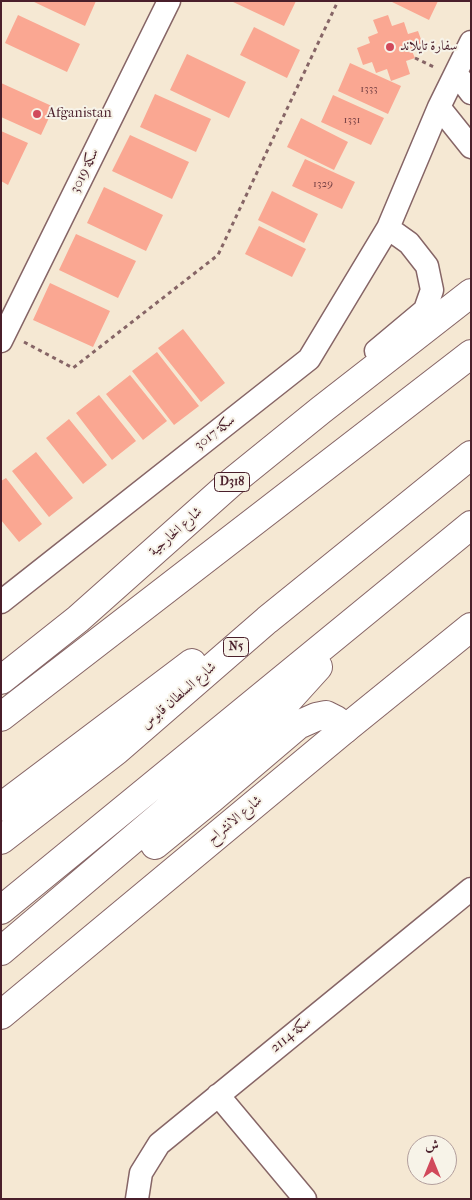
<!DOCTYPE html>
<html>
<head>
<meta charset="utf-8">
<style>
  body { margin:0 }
  #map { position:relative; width:472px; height:1200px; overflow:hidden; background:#f5e8d3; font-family:"IM FELL French Canon",Amiri,serif }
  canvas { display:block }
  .frame { position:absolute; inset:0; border:2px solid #4a1f2b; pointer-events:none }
  .north { position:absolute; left:407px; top:1135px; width:50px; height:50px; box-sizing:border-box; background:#f7f3e8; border:1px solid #b29e9c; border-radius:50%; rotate:0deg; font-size:14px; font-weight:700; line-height:20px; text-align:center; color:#4a1f2b }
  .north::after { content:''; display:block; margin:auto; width:18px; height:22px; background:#d1495b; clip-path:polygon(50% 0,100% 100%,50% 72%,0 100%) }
</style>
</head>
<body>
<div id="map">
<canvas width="472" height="1200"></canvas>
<div class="frame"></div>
<div class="north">ش</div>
</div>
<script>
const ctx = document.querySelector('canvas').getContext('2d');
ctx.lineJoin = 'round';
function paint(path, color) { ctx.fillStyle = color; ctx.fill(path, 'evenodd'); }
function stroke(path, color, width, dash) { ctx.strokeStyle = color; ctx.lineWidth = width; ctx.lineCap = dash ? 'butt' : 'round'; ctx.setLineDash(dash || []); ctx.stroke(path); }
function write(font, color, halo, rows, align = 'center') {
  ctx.font = font + ' "IM FELL French Canon",Amiri,serif'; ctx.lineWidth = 4; ctx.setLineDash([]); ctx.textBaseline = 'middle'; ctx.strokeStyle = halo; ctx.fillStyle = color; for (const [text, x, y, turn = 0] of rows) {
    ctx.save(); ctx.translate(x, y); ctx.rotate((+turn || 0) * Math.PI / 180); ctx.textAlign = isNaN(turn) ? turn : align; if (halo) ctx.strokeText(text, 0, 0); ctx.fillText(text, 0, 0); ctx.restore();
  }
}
paint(new Path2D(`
  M32,1H96L85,26Z
  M231,1H296L284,26Z
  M390,1H438L429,20Z
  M18,15L80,44L67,72L5,43Z
  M388,15L392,26L404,22L408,34L418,31L423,45L411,49L415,58L406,61L410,74L391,81L387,69L376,73L372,62L363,65L357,48L370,43L368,37L378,33L373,20Z
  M254,27L300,50L287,78L240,55Z
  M187,54L246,82L229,118L170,90Z
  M350,63L401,86L388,114L338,91Z
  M1,83L54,107L41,135L1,117Z
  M155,94L211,119L196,152L140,127Z
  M333,95L384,118L371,145L321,122Z
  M301,118L348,142L334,170L287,147Z
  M1,131L28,143L8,185L1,181Z
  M130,135L189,162L172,199L112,171Z
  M305,159L355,182L342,209L292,186Z
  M104,187L163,215L146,251L87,223Z
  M272,191L318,214L304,243L258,220Z
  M259,226L306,249L292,277L245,254Z
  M76,234L136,261L118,298L59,270Z
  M50,283L110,311L93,347L33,320Z
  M183,329L225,383L201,402L158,348Z
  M157,352L199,406L174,425L132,371Z
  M130,375L167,421L143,440L106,394Z
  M99,395L136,441L112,460L76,413Z
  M69,419L107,465L83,484L46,438Z
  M36,452L73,498L49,517L12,471Z
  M6,478L42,524L19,542L1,520V481Z`), '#faa792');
const minor = new Path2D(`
  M456,73L471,93
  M439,107L471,147
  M1,341L169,1
  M376,351L425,310L432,290L427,266L409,243L388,228
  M1,602L309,359L388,228L439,107L471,42
  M218,1095L305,1199
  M137,1199L141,1173L159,1144L471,889`);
const tertiary = new Path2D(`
  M1,1015L345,729L471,627`);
const primary = new Path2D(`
  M1,680L78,619L232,482L321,410L471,293
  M1,717L471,354`);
const trunk = new Path2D(`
  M1,807L192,663
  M1,840L116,751L267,620L471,455
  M155,845L210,800L298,725L316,717L326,715L336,720L345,729
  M1,910L471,525
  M1,951L185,795L280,709L318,667`);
stroke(minor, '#866566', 25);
stroke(tertiary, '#866566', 30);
stroke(primary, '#866566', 30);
stroke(trunk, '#866566', 30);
stroke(new Path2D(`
  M415,58L436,68
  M24,342L73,368L218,255L338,1`), '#866566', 3, [4, 4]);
stroke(minor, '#fff', 22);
stroke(tertiary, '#fff', 28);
stroke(primary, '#fff', 28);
stroke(trunk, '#fff', 28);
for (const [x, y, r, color] of [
  [390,47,5,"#d1495b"],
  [37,114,5,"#d1495b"]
]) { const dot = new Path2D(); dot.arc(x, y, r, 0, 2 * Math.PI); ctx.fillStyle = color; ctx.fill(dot); stroke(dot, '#f7f3e8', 2); }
write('11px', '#764145', null, [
  ["1333",369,89],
  ["1331",352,120],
  ["1329",323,184]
]);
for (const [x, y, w] of [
  [232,482,35],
  [236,647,25]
]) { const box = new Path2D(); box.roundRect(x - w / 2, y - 9.5, w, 19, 4); ctx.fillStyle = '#f7f3e8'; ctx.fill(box); stroke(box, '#4a1f2b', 1); }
write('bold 12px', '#4a1f2b', null, [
  ["D318",232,482],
  ["N5",236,647]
]);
write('14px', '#4a1f2b', '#f7f3e8', [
  ["سفارة تايلاند",400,47],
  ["Afganistan",47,114]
], 'left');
write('14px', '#4a1f2b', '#f7f3e8', [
  ["سكة 3019",85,171,-64],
  ["سكة 3017",215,433,-38],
  ["شارع الخارجية",176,532,-42],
  ["شارع السلطان قابوس",179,696,-41],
  ["شارع الانشراح",235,820,-40],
  ["سكة 2114",291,1035,-39]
]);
</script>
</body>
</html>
